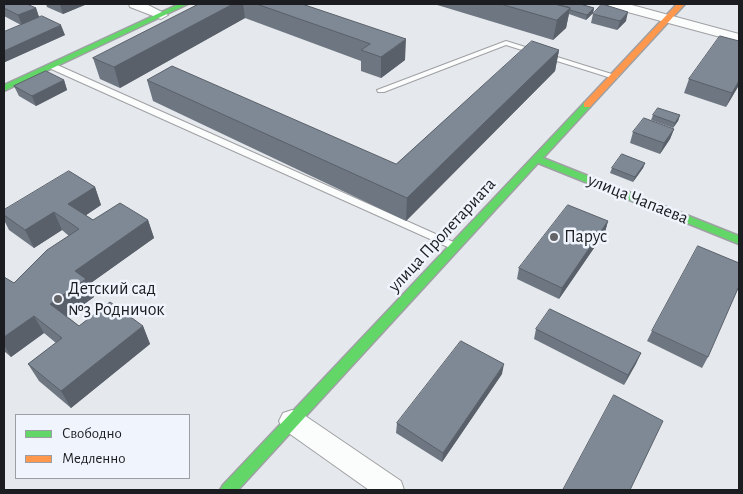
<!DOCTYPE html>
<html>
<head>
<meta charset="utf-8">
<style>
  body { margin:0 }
  #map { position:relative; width:743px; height:494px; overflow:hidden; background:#e5e8ec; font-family:"Alegreya Sans",sans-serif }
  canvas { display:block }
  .frame { position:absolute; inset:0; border:5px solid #1b1d20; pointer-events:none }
  .legend { position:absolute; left:15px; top:414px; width:175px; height:65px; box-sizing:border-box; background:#f0f5fd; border:1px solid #9b9fa5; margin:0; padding:6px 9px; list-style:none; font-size:15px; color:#1b1d20 }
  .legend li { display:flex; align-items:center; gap:10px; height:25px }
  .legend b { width:25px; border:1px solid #9b9fa5 }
</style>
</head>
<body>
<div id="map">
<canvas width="743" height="494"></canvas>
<div class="frame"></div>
<ul class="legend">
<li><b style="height:6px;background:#63d668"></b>Свободно</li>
<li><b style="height:6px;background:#ff974d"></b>Медленно</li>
</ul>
</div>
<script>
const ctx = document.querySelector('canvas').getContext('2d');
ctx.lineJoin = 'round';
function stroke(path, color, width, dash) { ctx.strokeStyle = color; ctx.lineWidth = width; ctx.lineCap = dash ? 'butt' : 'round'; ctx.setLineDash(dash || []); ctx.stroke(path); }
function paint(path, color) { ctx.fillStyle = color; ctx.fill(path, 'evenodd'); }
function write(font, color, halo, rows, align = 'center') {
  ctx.font = font + ' "Alegreya Sans",sans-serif'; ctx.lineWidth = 5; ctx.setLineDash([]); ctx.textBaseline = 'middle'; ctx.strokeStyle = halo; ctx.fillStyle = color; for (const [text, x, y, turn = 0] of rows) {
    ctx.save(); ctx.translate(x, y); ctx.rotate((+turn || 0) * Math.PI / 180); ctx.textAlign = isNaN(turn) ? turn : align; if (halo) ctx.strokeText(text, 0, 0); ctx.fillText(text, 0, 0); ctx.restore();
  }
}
const lane = new Path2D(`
  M506,41L618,76L617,78H611L506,45L384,92H378L377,90Z
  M49,64H55L458,244L459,246L454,250L450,248L49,68Z`);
const street = new Path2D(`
  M129,4H146L168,15L161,19L130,7Z
  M608,4H628L739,34V42L609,7Z
  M292,410L301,413L401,481L404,490H369L283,429L279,421L283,413Z`);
const fast = new Path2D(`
  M179,4H188L4,91V85Z
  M587,102L590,103V107L543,158L739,236V244L538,163L238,490H220L223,485L584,103Z`);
const slow = new Path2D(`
  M677,4H685L590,107H584V103Z`);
stroke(lane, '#9fa0a3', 2);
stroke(street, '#9fa0a3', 2);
stroke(fast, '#9fa0a3', 3);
stroke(slow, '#9fa0a3', 3);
paint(lane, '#fbfcfc');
paint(street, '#fbfcfc');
paint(fast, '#63d668');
paint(slow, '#ff974d');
paint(new Path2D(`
  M4,4L36,8L39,17L65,35L5,62L4,61V32L21,25L4,16Z
  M46,4H87L63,14L47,7Z
  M199,4H302L405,60L381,78L361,71V61L245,18L120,88L100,79L93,58Z
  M434,4H580L594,8L593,13L586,20L569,14L566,28L553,40Z
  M593,14L626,21L617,30L591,23Z
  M739,41V85L726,107L684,93L689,79Z
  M559,50L555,71L406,221L153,101L147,80L396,164Z
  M64,80L67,90L36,106L19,96L14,86Z
  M653,115H680L678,121L673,128L651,120Z
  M674,129L670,139L660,154L630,143L633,132Z
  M645,163L643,168L633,182L610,173L612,168Z
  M95,187L101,205L86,215L93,220H148L154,238L88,285L94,297L67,316L79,326H143L150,344L71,408L39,381L28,364L56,343L44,333L11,357L4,351V277L14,283L69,236L62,230L34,248L9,230L4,220V210Z
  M608,221L605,232L559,299L517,279L519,268Z
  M536,329L641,353L624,385L534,339Z
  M652,331L708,357L702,368L647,341Z
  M502,374L442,462L396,433L397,423Z`), '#6d7681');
paint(new Path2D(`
  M63,4H87L63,14L60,5Z
  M233,4H243L245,18L120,88L114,67Z
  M36,8L39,17L22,25L18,15Z
  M570,8L566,28L553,40L557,20Z
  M594,8L593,13L586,20L587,15Z
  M628,12L626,21L617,30L620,21Z
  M61,25L65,35L5,62L4,60V51Z
  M406,39L405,60L381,78V57Z
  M559,50L555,71L406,221L407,198Z
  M64,80L67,90L36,106L32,96Z
  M739,81V85L726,107L732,93Z
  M680,115L678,121L673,128L675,123Z
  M674,129L670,139L660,154L664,143Z
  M645,163L643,168L633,182L635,177Z
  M95,187L101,205L76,222L68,204Z
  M54,212L62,230L34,248L25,230Z
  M148,220L154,238L88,285L94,297L60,322L50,304L75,271Z
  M608,221L605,232L559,299L562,288Z
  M34,316L44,333L11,357L4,345V337Z
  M143,326L150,344L71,408L61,391Z
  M641,353L636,364L624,385L628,375Z
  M504,364L502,374L442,462L443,453Z`), '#596069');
const building = new Path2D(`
  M4,4H27L36,8L18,15L4,8Z
  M199,4H233L114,67L93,58Z
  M257,4H302L406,39L381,57L361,50L370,44Z
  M501,4H555L570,8L557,20Z
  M555,4H580L594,8L587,15L570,10V8Z
  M602,4L628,12L620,21L593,14Z
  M42,16L61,25L4,51V32Z
  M720,36L739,41V81L732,93L689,79Z
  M532,41L559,50L407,198L147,80L172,66L396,164Z
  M46,71L64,80L32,96L14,86Z
  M658,108L680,115L675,123L653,115Z
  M644,118L674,129L664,143L633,132Z
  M622,154L645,163L635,177L612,168Z
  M69,171L95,187L68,204L93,220L120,203L148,220L75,271L86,279L50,304L79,326L110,302L143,326L61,391L28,364L62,338L34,316L4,337V277L14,283L47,250L79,229L54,212L25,230L4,215V210Z
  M568,205L608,221L562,288L519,268Z
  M698,246L739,263V286L708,357L652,331Z
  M550,309L641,353L628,375L536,329Z
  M461,341L504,364L443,453L397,423Z
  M614,395L663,421L630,490H563Z`);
paint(building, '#7f8996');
stroke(building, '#596069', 1);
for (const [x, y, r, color] of [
  [554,237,5,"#626467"],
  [58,299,5,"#626467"]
]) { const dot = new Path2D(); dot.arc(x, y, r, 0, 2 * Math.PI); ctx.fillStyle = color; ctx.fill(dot); stroke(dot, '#f0f5fd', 2); }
write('18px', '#1b1d20', '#f0f5fd', [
  ["улица Чапаева",638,199,22],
  ["улица Пролетариата",442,235,-47]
]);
write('18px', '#1b1d20', '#f0f5fd', [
  ["Парус",564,237],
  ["Детский сад",68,289],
  ["№3 Родничок",68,310]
], 'left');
</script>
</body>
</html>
